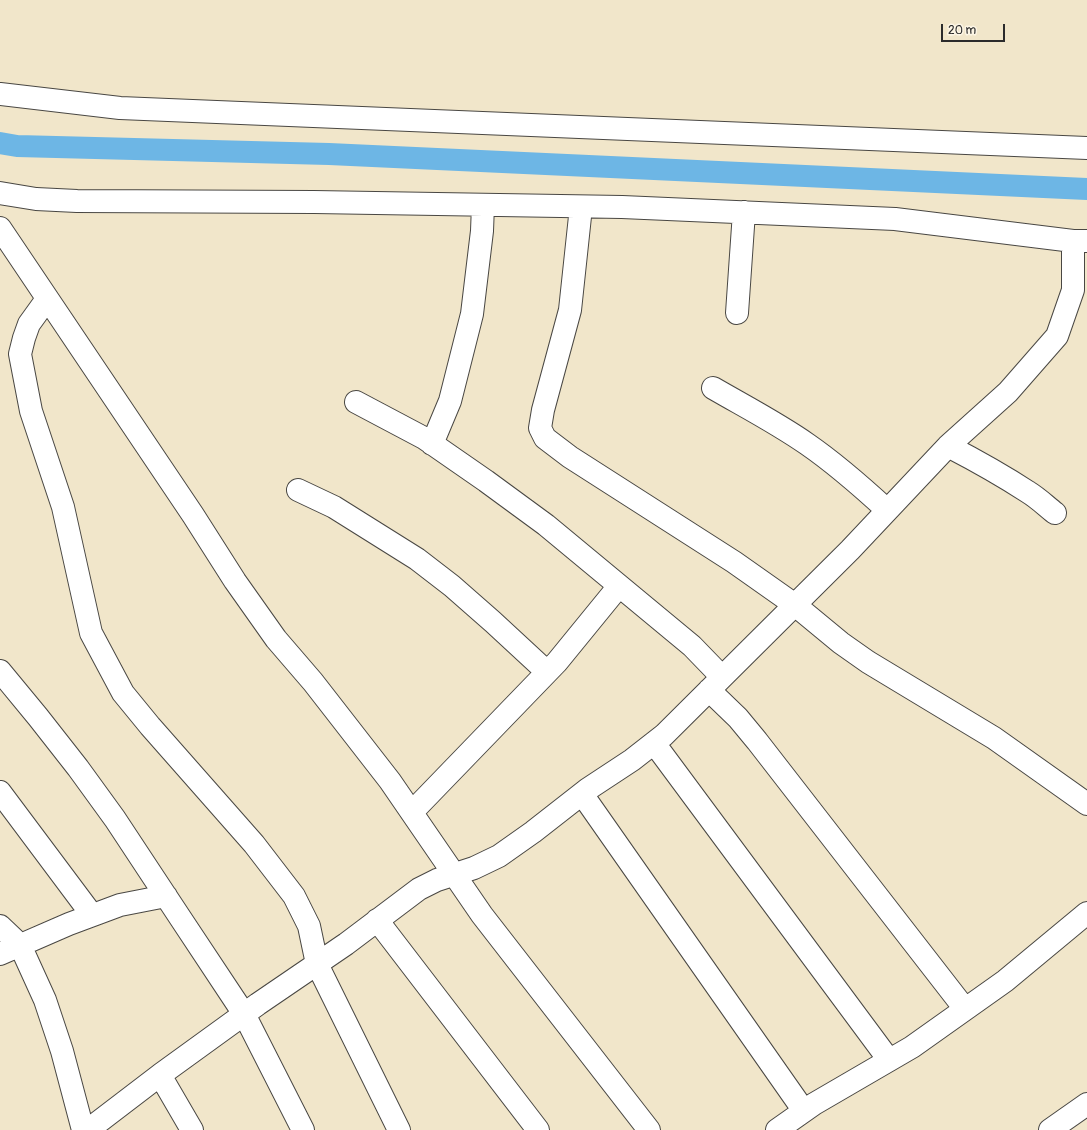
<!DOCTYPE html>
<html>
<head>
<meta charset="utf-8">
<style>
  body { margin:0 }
  #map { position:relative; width:1087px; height:1130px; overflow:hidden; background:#f1e6ca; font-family:Pangolin,sans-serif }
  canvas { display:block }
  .scale { position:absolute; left:941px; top:24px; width:64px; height:18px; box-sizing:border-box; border:2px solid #2b2b2b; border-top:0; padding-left:5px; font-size:12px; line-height:14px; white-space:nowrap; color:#2b2b2b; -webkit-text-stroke:3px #fcf5e5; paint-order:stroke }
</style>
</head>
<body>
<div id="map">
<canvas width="1087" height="1130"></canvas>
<div class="scale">20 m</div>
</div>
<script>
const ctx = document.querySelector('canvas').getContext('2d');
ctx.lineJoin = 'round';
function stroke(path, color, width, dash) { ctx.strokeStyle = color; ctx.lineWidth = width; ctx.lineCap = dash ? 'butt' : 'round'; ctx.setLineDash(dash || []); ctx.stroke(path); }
stroke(new Path2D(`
  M0,143L17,146L329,154L1087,189`), '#6db6e5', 22);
const minor = new Path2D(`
  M0,94L120,108L1087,148
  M0,193L36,199L77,201L314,202L622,207L895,219L1073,241H1087
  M581,207L570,310L543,410L540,428L545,438L570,457L734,562L795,605L841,643L868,662L994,738L1087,804
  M0,228L193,515L235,581L276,639L313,682L390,781L482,915L649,1130
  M47,299L29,324L24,338L20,354L31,411L63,507L91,633L123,693L150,726L254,844L294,896L309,926L317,964L399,1130
  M737,313L744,212
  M713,388C744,406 777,423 807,444C836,464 862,487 887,510
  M356,402L424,438L486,481L546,525L692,646L722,677
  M432,444L450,401L472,314L482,231L483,205
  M948,446C975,460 1002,475 1028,492C1038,498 1046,506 1055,513
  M298,490L334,507L417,559L452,586L493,622L547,672
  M0,671L38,717L78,768L115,819L181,919L244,1014L303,1130
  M709,690L738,718L757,741L965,1009
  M654,743L889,1060
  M0,792L92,915
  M582,794L804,1111
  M412,812L557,662L619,586
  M377,920L538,1130
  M0,926L20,945L45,1000L62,1051L83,1130
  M0,954L69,924L120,905L166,896
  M160,1075L192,1130
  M88,1130L160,1075L258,1004L346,944L419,889L437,880L474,868L499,856L533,832L588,789L632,760L664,735L850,550L948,446L1008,392L1057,336L1073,290V241
  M777,1130L814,1104L912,1047L1005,981L1087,913
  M1050,1130L1087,1104`);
stroke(minor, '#494743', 24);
stroke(minor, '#fff', 22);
</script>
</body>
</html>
